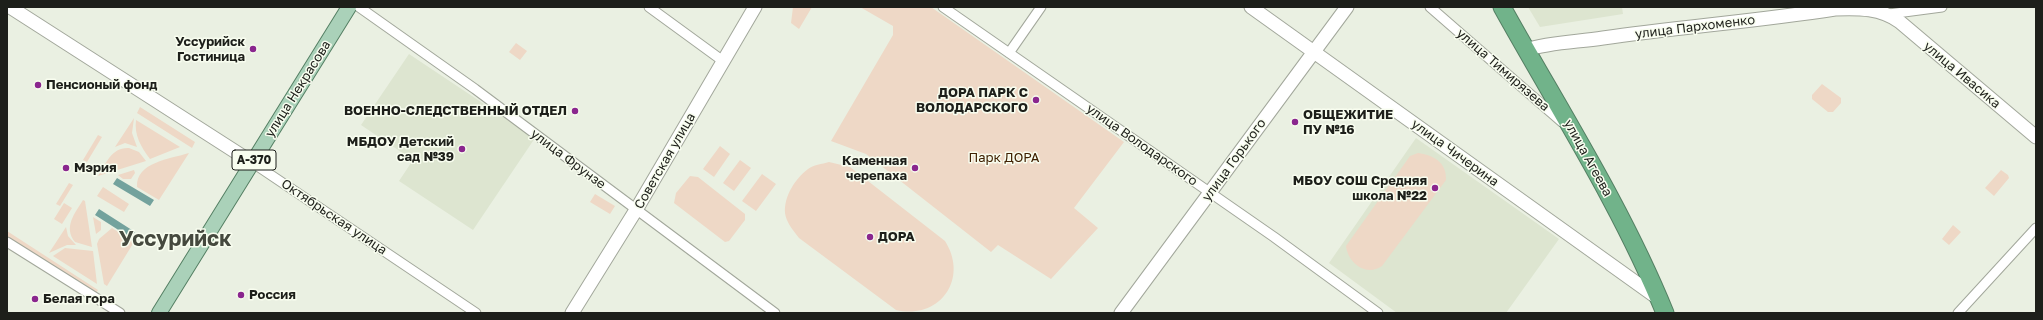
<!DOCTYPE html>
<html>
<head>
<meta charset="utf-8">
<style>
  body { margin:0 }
  #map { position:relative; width:2043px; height:320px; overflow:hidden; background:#eaf0e2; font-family:"Golos Text",sans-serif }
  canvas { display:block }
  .frame { position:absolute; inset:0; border:8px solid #1d1f1a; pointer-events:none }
</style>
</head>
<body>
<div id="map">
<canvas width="2043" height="320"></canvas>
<div class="frame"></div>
</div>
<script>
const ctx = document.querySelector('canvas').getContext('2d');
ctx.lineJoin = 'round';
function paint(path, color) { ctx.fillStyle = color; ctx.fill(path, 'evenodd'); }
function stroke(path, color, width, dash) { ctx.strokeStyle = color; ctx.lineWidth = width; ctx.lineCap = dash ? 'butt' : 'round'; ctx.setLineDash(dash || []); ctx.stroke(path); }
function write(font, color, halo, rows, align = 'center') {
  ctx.font = font + ' "Golos Text",sans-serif'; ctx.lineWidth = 3; ctx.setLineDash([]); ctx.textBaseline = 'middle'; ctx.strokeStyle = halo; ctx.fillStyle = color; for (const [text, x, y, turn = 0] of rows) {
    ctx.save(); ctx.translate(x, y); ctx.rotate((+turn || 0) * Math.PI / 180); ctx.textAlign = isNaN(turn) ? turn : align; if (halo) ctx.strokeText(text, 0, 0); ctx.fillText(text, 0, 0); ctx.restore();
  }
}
paint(new Path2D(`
  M1528,7H1622L1623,14L1540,27Z
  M409,54L535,138L473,230L399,181L413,160L361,125Z
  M1416,138L1559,239L1506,313H1397L1329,263Z`), '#dde5d0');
paint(new Path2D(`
  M793,7H812L799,29L791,23Z
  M860,7H931L1124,142L1074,208L1098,228L1051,279L998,245L991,252L866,154L831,141L893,35V26Z
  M516,43L527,51L520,60L509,52Z
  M1822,84L1841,98V103L1833,112H1828L1812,99V95Z
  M140,107L195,142L192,148L137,113Z
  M134,118L132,133L137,147L125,143L115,147Z
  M136,120L180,147L150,159C141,147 134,135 136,120Z
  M98,135L102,137L87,162L83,160Z
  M720,146L730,154L714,177L703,169Z
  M129,148L139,152L146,161L98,176C106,163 112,147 129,148Z
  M189,153L159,200L137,187C136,162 170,159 189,153Z
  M1418,153C1433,155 1447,162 1446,180L1382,266C1366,277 1348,263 1346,246L1410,156Z
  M740,160L751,168L734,191L723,183Z
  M829,162L850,167L945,241C969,279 940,320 896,310L799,238C793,230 786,222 785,213C784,196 795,179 808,169C813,165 822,164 829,162Z
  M134,170L135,173L131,179H123L118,175Z
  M2001,170L2008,175L2009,178L1994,196L1985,188Z
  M762,174L776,184L756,211L742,201Z
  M690,176L698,177L745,214V220L729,241L725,242L674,203L676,193Z
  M69,183L73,185L60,206L56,204Z
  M103,187L129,204L124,212L97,196Z
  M595,194L615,206L610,214L590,202Z
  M83,200L85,201L92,247L75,242C63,227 75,213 83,200Z
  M64,203L72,208L62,224L54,219Z
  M93,217L101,222V230L96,234Z
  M1953,225L1961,232L1949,245L1942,239Z
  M66,227L68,236L76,245H67L49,253Z
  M112,228L134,242L107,286L104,284L97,244L99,239Z
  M7,231L98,290L95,295L7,238Z
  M65,248L93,251L97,284L53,256Z`), '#eed8c6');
paint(new Path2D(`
  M117,178L154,200L150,206L113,184Z
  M99,209L135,232L131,238L95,215Z`), '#73a29d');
const street = new Path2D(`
  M359,7L475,89L775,313
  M649,7L723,61
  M943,7L1274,237L1378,313
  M1430,7L1562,122
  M1889,14L1942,7
  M1009,53L1041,7
  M253,163L476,313
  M7,242L120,313
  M1958,313L2036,228`);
const secondary = new Path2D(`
  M10,7L253,163
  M1251,7L1659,299
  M1525,50C1551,42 1577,42 1603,38C1680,27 1758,21 1835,9C1859,8 1881,8 1900,22L2036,137
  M572,313L636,210L755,7
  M1121,313L1347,7`);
const primary = new Path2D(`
  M159,313L349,7`);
const highway = new Path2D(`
  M1502,7C1558,108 1621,205 1665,313`);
stroke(street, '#a2a79b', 11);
stroke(secondary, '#a2a79b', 15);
stroke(primary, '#547f63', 16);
stroke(highway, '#547f63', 19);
stroke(street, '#fff', 9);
stroke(secondary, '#fff', 13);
stroke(primary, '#aad1b9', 14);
stroke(highway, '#71b38a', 17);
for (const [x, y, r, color] of [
  [253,49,4,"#8a268e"],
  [38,85,4,"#8a268e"],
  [1036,100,4,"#8a268e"],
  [575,111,4,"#8a268e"],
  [1295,122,4,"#8a268e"],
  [462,149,4,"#8a268e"],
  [66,168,4,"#8a268e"],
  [915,168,4,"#8a268e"],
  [1435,188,4,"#8a268e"],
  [870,237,4,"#8a268e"],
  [241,295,4,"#8a268e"],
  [35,299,4,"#8a268e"]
]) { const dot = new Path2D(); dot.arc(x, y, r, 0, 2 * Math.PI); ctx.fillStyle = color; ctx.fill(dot); stroke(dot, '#f8fdef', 1.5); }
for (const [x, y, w] of [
  [254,160,44]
]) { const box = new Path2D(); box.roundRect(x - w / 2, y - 10, w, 20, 3); ctx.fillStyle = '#f8fdef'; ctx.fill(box); stroke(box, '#1d1f1a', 1); }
write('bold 12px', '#1d1f1a', null, [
  ["А-370",254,160]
]);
write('13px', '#1d1f1a', '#f8fdef', [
  ["улица Пархоменко",1695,27,-7],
  ["улица Тимирязева",1503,70,41],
  ["улица Ивасика",1962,75,40],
  ["улица Некрасова",298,89,-58],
  ["улица Володарского",1142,145,35],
  ["улица Чичерина",1455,153,36],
  ["улица Агеева",1588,158,61],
  ["улица Фрунзе",568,159,37],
  ["улица Горького",1234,160,-54],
  ["Советская улица",665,161,-60],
  ["Октябрьская улица",334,217,34]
]);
write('bold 13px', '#1d1f1a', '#f8fdef', [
  ["Уссурийск",245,42],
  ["Гостиница",245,57],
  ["Пенсионый фонд",46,85,"left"],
  ["ДОРА ПАРК С",1028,93],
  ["ВОЛОДАРСКОГО",1028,108],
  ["ВОЕННО-СЛЕДСТВЕННЫЙ ОТДЕЛ",567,111],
  ["ОБЩЕЖИТИЕ",1303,115,"left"],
  ["ПУ №16",1303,130,"left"],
  ["МБДОУ Детский",454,142],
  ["сад №39",454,157],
  ["Каменная",907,161],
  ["черепаха",907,176],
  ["Мэрия",74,168,"left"],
  ["МБОУ СОШ Средняя",1427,181],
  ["школа №22",1427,196],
  ["ДОРА",878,237,"left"],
  ["Россия",249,295,"left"],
  ["Белая гора",43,299,"left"]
], 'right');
write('13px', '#402102', '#f8fdef', [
  ["Парк ДОРА",1004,158]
]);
write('bold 21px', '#45493e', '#f8fdef', [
  ["Уссурийск",175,239]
]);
</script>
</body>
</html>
